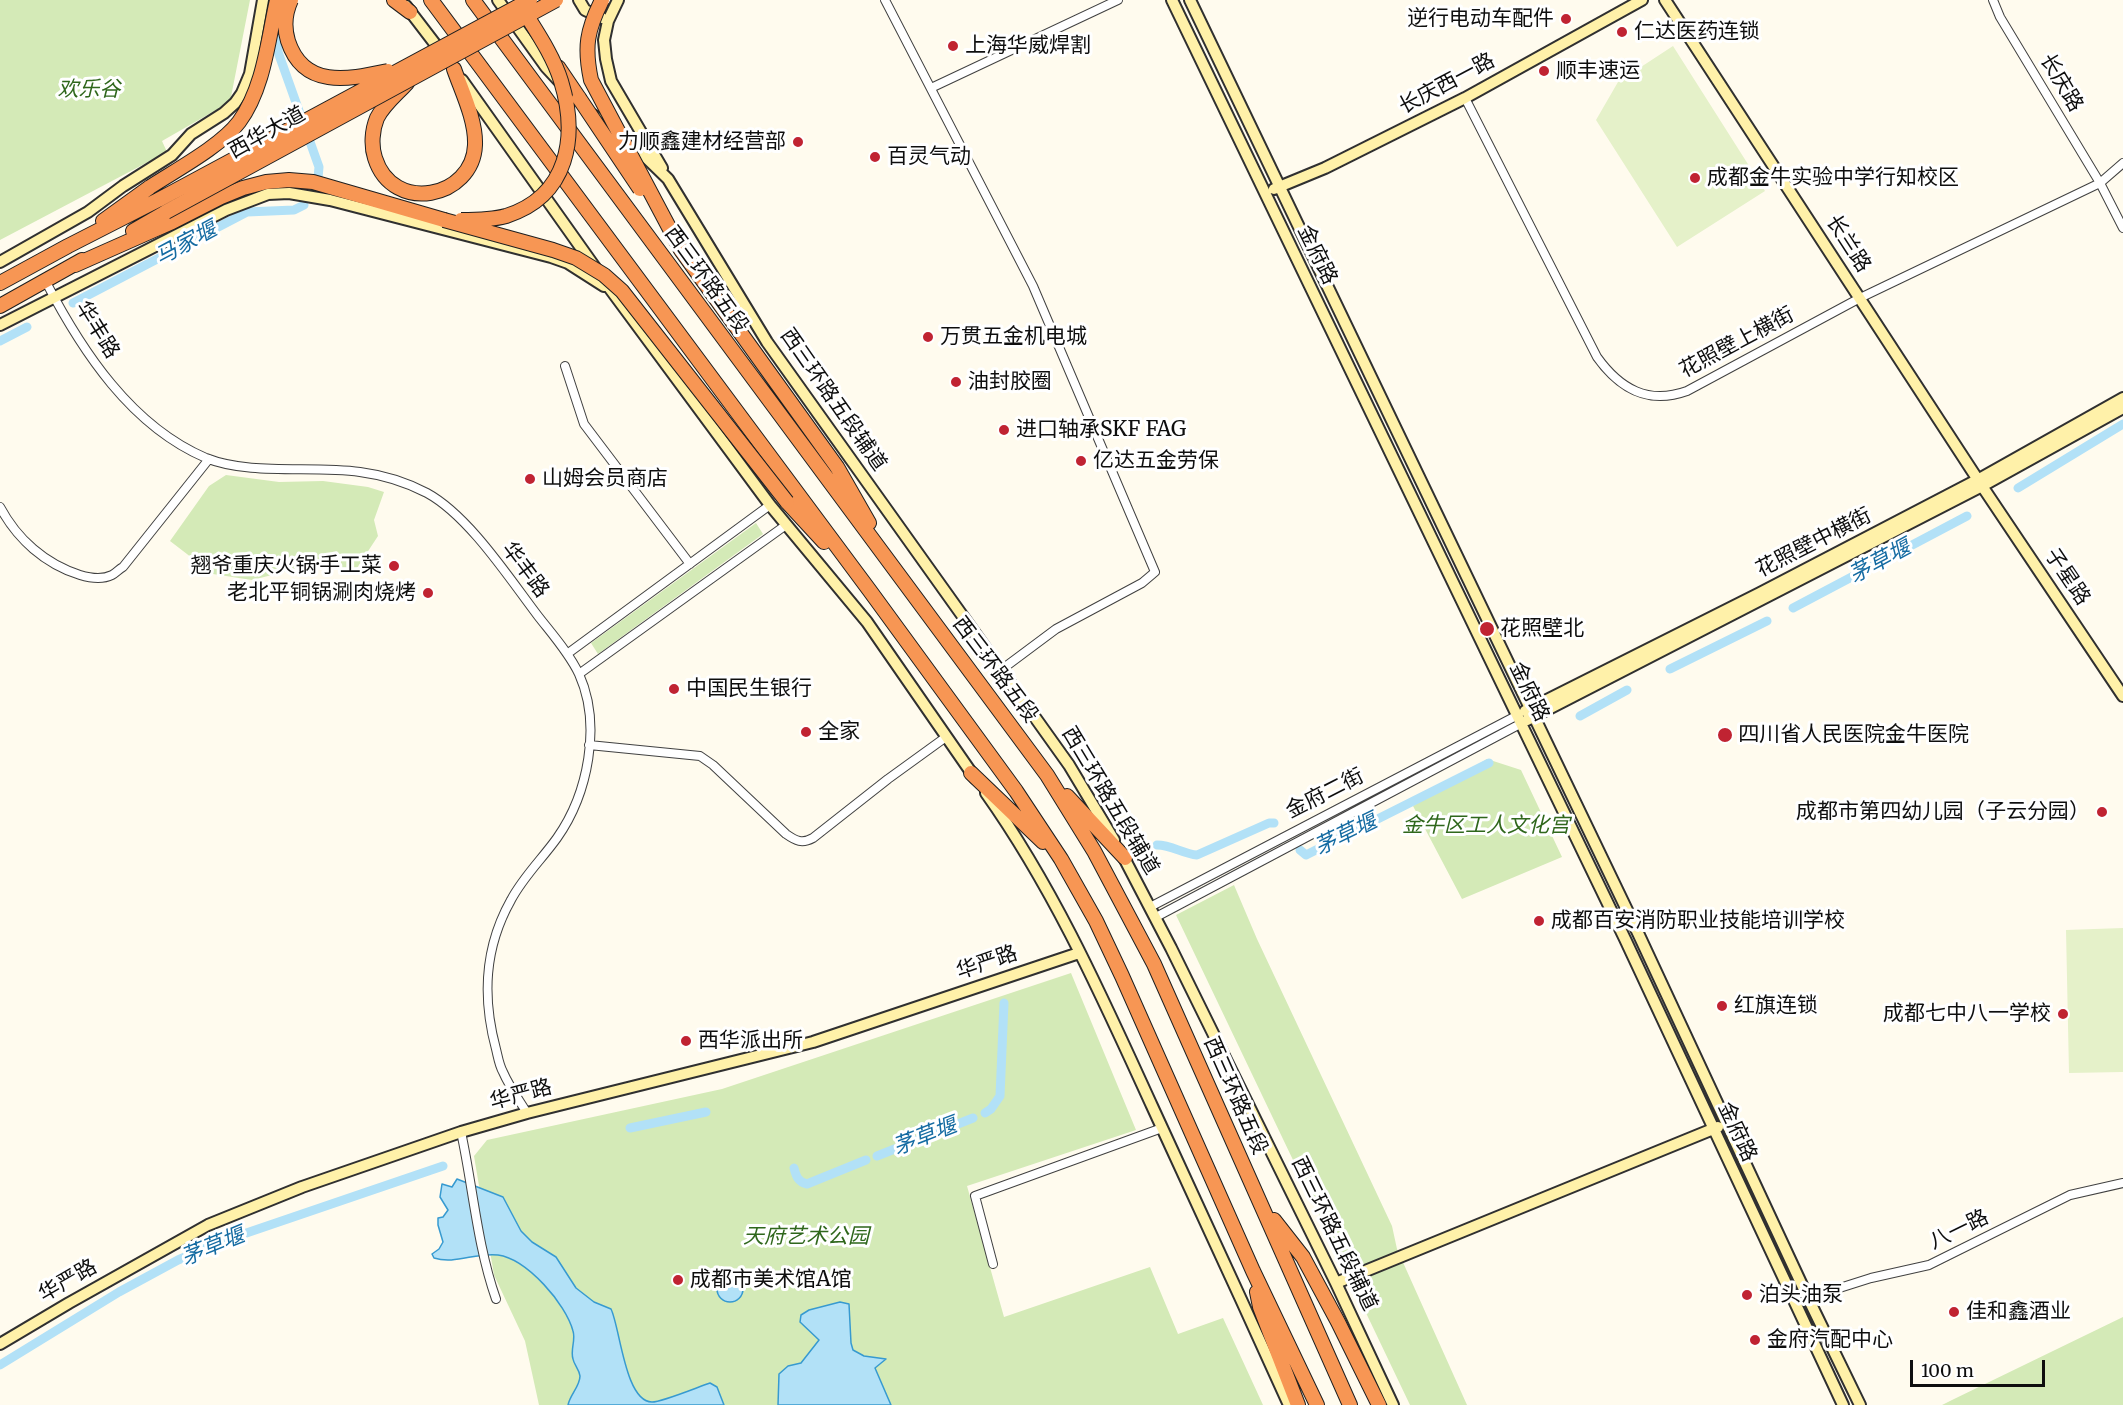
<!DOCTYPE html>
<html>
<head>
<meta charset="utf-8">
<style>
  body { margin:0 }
  #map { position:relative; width:2123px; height:1405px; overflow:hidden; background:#fffbee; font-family:Merriweather,serif }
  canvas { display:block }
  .scale { position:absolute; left:1910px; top:1360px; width:135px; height:27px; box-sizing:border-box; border:3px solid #0e0e0e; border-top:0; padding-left:8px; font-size:18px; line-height:21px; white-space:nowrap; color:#0e0e0e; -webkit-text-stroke:4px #fff; paint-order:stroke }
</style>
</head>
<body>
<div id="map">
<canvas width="2123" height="1405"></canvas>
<div class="scale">100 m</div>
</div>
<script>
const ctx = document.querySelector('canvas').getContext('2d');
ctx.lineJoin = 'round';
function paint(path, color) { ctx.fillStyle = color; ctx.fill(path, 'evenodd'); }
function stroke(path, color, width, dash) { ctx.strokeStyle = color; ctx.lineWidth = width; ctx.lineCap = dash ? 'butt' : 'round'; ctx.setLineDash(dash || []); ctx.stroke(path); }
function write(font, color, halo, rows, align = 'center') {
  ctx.font = font + ' Merriweather,"Noto Sans SC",serif'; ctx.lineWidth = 6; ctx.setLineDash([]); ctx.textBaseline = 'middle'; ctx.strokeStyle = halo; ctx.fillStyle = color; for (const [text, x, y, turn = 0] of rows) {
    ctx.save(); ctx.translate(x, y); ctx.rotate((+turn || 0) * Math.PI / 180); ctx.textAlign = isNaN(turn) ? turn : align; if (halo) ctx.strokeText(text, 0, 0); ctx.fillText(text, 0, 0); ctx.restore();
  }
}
paint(new Path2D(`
  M0,0H250L230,102L162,141L167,152L0,240Z
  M226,475L279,482L323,481L368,487L384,492L374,520L378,536L355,571L304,567L252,580L213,574L170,541L209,486Z
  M756,523L763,534L598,654L591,643Z
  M1487,759L1521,770L1562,857L1462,899L1413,806Z
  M1234,885L1257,939L1392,1226L1397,1249L1467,1405H1410L1176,915Z
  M1071,973L1136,1130L967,1186L1004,1317L1150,1267L1178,1334L1223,1318L1263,1405H539L525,1341L494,1275L474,1156L487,1140L722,1089Z
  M2123,1317V1405H1942L1952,1400Z`), '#d4eab7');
paint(new Path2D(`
  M1673,46L1765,191L1677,247L1596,120L1618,82Z
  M2123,928V1072L2069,1073L2066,930Z`), '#e5f1c9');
const water = new Path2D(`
  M457,1179L503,1197L521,1231L532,1242L556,1257L576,1288L594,1302L611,1309C620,1327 625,1402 652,1402C662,1402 698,1387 710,1383L717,1387L724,1405H568C570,1395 580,1386 580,1376C579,1369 574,1365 573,1359C570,1350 576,1340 573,1331C566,1304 527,1259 498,1255C476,1252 455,1265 434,1258L432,1254L439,1249L443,1242L438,1225V1218L443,1217L448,1210L440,1197L442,1184L452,1187Z
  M717 1289a13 13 0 1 1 26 0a13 13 0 1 1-26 0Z
  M840,1302L849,1304L851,1343L853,1350L864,1356L886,1359L875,1368L891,1405H778L779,1374L788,1366L801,1363L819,1340L800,1322L801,1315L809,1310Z`);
paint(water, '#b2e1f7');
stroke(water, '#379ad0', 1.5);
stroke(new Path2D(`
  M278,20V52L319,167L318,178
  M73,303L247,212L294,210L304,205
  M0,341L27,327
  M2018,488L2123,424
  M1793,608L1967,516
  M1670,669L1767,621
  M1580,716L1627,690
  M1157,845C1172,845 1183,854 1197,855L1269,823H1274
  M1300,850L1306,855L1312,852L1489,763
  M985,1113L991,1109L1000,1096L1004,1003
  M630,1128L706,1112
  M877,1156L973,1118
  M794,1168C796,1176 798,1182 807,1184L866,1160
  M0,1365L119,1292L178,1260L220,1242L443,1166`), '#b2e1f7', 9);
const street = new Path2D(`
  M885,0L1033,286L1155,572L1142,583L1056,629L1001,670
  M1993,0L2000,17L2100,183L2123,228
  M931,88L1118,0
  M1465,98L1597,357C1620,389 1648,405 1687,391L1860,298L2100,183L2123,163
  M46,282C82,351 131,426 206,458C251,476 312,465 360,472C383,475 406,482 427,493C469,516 509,578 538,616C552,634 569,653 579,674C602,725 588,794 557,838C542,859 523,877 511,900C484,948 482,997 496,1049C498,1057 499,1065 503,1072C509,1086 519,1100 527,1113
  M565,366L584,424L690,564
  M0,507C17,539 45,564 80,575C90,578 102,580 112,575C116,573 119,569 123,567L209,459
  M567,654L770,505
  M579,674L786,525
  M589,745L700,756L713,765L786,834C796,841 802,844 813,838L888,779L946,737
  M1150,907L1518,715
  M1156,917L1522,723
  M461,1132C473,1187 477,1245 496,1299
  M993,1264L975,1196L1162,1128
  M1808,1298L1871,1278L1929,1265L2070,1195L2123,1183`);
const secondary = new Path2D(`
  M498,0L546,67L559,81
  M579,0L585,10L602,18
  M618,0L608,21L604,40L606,59L611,81L662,168
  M1172,0L1625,939L1843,1405
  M1190,0L1638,933L1808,1298L1860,1405
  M1665,0L1982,486L2123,696
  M406,6L442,53
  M462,80L611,290L770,505L867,622L975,778
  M593,115L634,146L668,179L767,342L1069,765L1114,840
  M1274,189L1325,168L1465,98L1642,0
  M0,262L88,212L123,186L172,155L191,134L224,113L235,103L242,93L250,74L263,0
  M0,325L226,210L268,194L289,193L330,200L551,257L568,263L604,286
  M1525,711L1760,593L1979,479L2123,398
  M1527,720L1982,486L2123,408
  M986,793C1055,890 1103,999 1152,1106C1198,1206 1244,1305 1289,1405
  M1122,854L1171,948L1336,1283L1393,1405
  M1336,1283L1718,1127
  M0,1344L69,1303L208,1225L302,1187L461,1132L527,1113L813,1042L1079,953`);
const highway = new Path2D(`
  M394,0L410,12
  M431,0L870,591L1016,791L1061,859L1096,921L1122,976L1253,1271L1317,1405
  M473,0L1047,775L1094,851L1154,964L1350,1405
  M558,67L579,98
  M407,83C397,94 384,104 377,118C372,130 371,146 375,158C393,215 473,198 475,145C476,120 462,92 454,69
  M103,221L150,187
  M133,231L166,212
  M681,250L837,467L869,523
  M75,265L172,222L221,197L243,188L266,182L289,180L313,182L444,220
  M0,283L68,246L160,199
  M0,306L82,260
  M787,502L824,542
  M971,773L1043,842
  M1067,796L1125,858
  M1274,1220L1303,1257L1338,1322L1379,1405
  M1257,1292L1260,1307L1298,1405`);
stroke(street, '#414141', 10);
stroke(secondary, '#303030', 14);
stroke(highway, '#1f1f1f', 16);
stroke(street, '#fff', 8);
stroke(secondary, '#fff1a9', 10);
stroke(highway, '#f79654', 14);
const highwayBridge = new Path2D(`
  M291,0C285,13 284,28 288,41C304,90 350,79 388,71
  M602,0C587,30 584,47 591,80L681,250
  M579,98L640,189
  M150,187C176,170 221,146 239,122C264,88 268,40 277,0
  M160,199L530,0
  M166,212L556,0
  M444,220L553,250L576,258L604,275L622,291L787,502
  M461,220C476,220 492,220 506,216C569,196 578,136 561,81C553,55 536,31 522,8`);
stroke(highwayBridge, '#1f1f1f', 16, []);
stroke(highwayBridge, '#f79654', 14);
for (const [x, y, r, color] of [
  [1566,19,6,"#c02332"],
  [1622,32,6,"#c02332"],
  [953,46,6,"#c02332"],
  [1544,71,6,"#c02332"],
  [798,142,6,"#c02332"],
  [875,157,6,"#c02332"],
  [1695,178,6,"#c02332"],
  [928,337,6,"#c02332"],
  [956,382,6,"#c02332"],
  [1004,430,6,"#c02332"],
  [1081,461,6,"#c02332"],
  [530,479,6,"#c02332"],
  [394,566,6,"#c02332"],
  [428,593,6,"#c02332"],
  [1487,629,8,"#c02332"],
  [674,689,6,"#c02332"],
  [806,732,6,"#c02332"],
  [1725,735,8,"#c02332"],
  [2102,812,6,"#c02332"],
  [1539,921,6,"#c02332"],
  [1722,1006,6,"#c02332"],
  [2063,1014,6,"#c02332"],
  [686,1041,6,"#c02332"],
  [678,1280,6,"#c02332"],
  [1747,1295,6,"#c02332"],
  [1954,1312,6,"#c02332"],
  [1755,1340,6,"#c02332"]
]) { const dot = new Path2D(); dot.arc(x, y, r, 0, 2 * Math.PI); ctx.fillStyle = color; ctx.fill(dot); stroke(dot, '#fff', 2); }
write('21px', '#0e0e0e', '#fff', [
  ["逆行电动车配件",1554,19,"right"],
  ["仁达医药连锁",1634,32],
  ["上海华威焊割",965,46],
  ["顺丰速运",1556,71],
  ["力顺鑫建材经营部",786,142,"right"],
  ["百灵气动",887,157],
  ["成都金牛实验中学行知校区",1707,178],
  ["万贯五金机电城",940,337],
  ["油封胶圈",968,382],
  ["进口轴承SKF FAG",1016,430],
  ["亿达五金劳保",1093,461],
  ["山姆会员商店",542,479],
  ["翘爷重庆火锅·手工菜",382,566,"right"],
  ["老北平铜锅涮肉烧烤",416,593,"right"],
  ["花照壁北",1500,629],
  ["中国民生银行",686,689],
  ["全家",818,732],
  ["四川省人民医院金牛医院",1738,735],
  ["成都市第四幼儿园（子云分园）",2090,812,"right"],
  ["成都百安消防职业技能培训学校",1551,921],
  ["红旗连锁",1734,1006],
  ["成都七中八一学校",2051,1014,"right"],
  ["西华派出所",698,1041],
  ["成都市美术馆A馆",690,1280],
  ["泊头油泵",1759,1295],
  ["佳和鑫酒业",1966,1312],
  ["金府汽配中心",1767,1340]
], 'left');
write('21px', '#0e0e0e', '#fff', [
  ["长庆路",2061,83,59],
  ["长庆西一路",1447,84,-28],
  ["西华大道",267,133,-29],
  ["长兰路",1848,244,57],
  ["金府路",1317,255,64],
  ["西三环路五段",706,280,54],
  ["华丰路",97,330,58],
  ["花照壁上横街",1737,343,-28],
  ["西三环路五段辅道",833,400,55],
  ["花照壁中横街",1814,543,-27],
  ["华丰路",525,570,53],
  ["子星路",2067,577,56],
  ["西三环路五段",995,670,53],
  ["金府路",1529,692,64],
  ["金府二街",1325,794,-27],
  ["西三环路五段辅道",1110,801,59],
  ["华严路",987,963,-19],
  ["华严路",521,1095,-15],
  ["西三环路五段",1235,1096,66],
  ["金府路",1737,1132,65],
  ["八一路",1959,1230,-26],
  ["西三环路五段辅道",1334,1234,64],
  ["华严路",68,1281,-30]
]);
write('italic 21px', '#2f671c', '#fff', [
  ["欢乐谷",89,90],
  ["金牛区工人文化宫",1486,826],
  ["天府艺术公园",806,1237]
]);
write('italic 22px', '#146ba2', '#fff', [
  ["马家堰",186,244,-28],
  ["茅草堰",1880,562,-28],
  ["茅草堰",1346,835,-26],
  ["茅草堰",925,1137,-21],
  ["茅草堰",213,1247,-22]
]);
</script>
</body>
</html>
